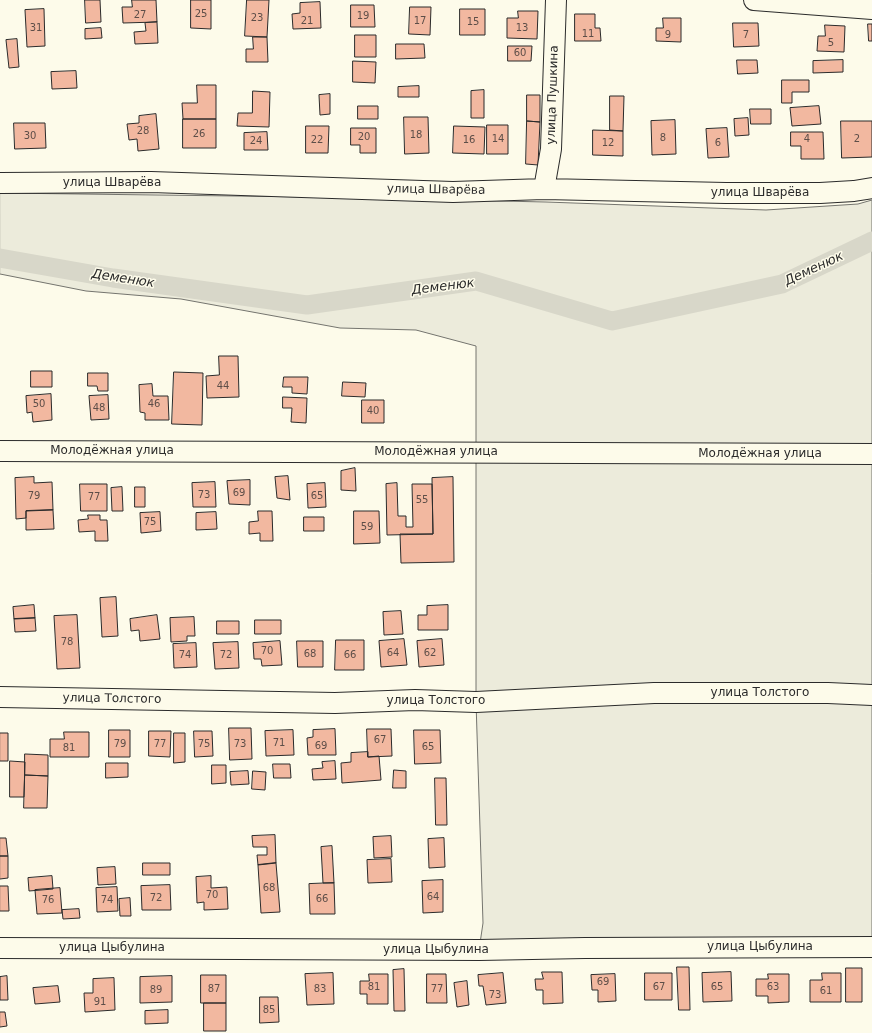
<!DOCTYPE html>
<html>
<head>
<meta charset="utf-8">
<style>
  body { margin:0 }
  canvas { display:block; background:#fdfbea }
</style>
</head>
<body>
<canvas width="872" height="1033"></canvas>
<script>
const ctx = document.querySelector('canvas').getContext('2d');
ctx.lineJoin = 'round';
function paint(path, color) { ctx.fillStyle = color; ctx.fill(path, 'evenodd'); }
function stroke(path, color, width, dash) { ctx.strokeStyle = color; ctx.lineWidth = width; ctx.lineCap = dash ? 'butt' : 'round'; ctx.setLineDash(dash || []); ctx.stroke(path); }
function write(font, color, halo, rows, align = 'center') {
  ctx.font = font + ' "DejaVu Sans",sans-serif'; ctx.lineWidth = 3; ctx.setLineDash([]); ctx.textBaseline = 'middle'; ctx.strokeStyle = halo; ctx.fillStyle = color; for (const [text, x, y, turn = 0] of rows) {
    ctx.save(); ctx.translate(x, y); ctx.rotate((+turn || 0) * Math.PI / 180); ctx.textAlign = isNaN(turn) ? turn : align; if (halo) ctx.strokeText(text, 0, 0); ctx.fillText(text, 0, 0); ctx.restore();
  }
}
const green = new Path2D(`
  M0,193L314,197L546,202L766,210L858,204L872,200V947L479,950L483,923L476,702V346L416,330L340,328L181,299L86,291L0,274Z`);
paint(green, '#ecebdb');
stroke(green, '#74746e', 1);
stroke(new Path2D(`
  M0,258L113,278L307,305L476,281L612,321L782,284L872,241`), '#d8d7c9', 19);
const building = new Path2D(`
  M85,0H100L101,22L86,23Z
  M132,0H156L157,22L123,23L122,7H132Z
  M191,0H211V29L191,28Z
  M247,0H269L267,37L245,36Z
  M320,2L321,28L293,29L292,14L300,13V3Z
  M351,5H374L375,27H351Z
  M410,7H431L430,35L409,34Z
  M44,9L45,46L27,47L25,10Z
  M460,9H485V35H460Z
  M518,11H538L537,39L507,38V18H518Z
  M575,14H595V28H600L601,41H575Z
  M663,18H681V42L656,41V28H663Z
  M157,22L158,43L135,44L134,32L146,31L145,23Z
  M733,23H758L759,46L734,47Z
  M868,24H872V41H869Z
  M825,25L845,26L844,52L817,51L818,36H825Z
  M101,28L102,38L85,39V29Z
  M355,35H376V57H355Z
  M253,37H267L268,62H246V49H253Z
  M17,39L19,67L9,68L6,40Z
  M396,44H424L425,58L396,59Z
  M508,46H532L531,61H508Z
  M737,60H757L758,73L738,74Z
  M843,60V72L813,73V61Z
  M353,61L376,62L375,83L353,82Z
  M76,71L77,88L52,89L51,72Z
  M782,80H809V92H792V103H782Z
  M197,85H216V119H183L182,103H197Z
  M419,86V97H398V87Z
  M484,90V118H471V91Z
  M253,91L270,92L269,127L237,126L238,113H252Z
  M330,94V114L320,115L319,95Z
  M527,95H540V122L527,121Z
  M610,96H624L623,131L610,130Z
  M358,106H378V119H358Z
  M819,106L821,124L792,126L790,108Z
  M750,109H771V124H751Z
  M156,114L159,149L138,151L137,139L129,140L127,124L139,123V116Z
  M404,117H428L429,153L405,154Z
  M748,118L749,135L735,136L734,119Z
  M183,119H216V148H183Z
  M675,120L676,154L652,155L651,121Z
  M527,121L540,122L538,165L526,164Z
  M841,121H872V157L842,158Z
  M14,123H45L46,148L15,149Z
  M487,125H508V154H487Z
  M306,126H329L328,153H306Z
  M454,126L485,127L484,154L453,153Z
  M351,128H376V153H360V145H351Z
  M727,128L729,157L708,158L706,129Z
  M593,130L623,131V156L593,155Z
  M267,132L268,150H244V133Z
  M791,132H823L824,159H801V146H791Z
  M219,356H238L239,397L207,398L206,376L219,375Z
  M31,371H52V387H31Z
  M174,372L203,373L202,425L172,424Z
  M88,373H108V391H98L97,386H88Z
  M284,377H308L307,394L292,393V387H283Z
  M343,382L366,383L365,397L342,396Z
  M152,384L153,396H168L169,420H145V413L140,412L139,385Z
  M51,394L52,420L33,422L32,412L27,413L26,396Z
  M108,395L109,419L91,420L89,396Z
  M283,397L307,398L306,423L291,422L292,408H283Z
  M362,400H384V423H362Z
  M355,468L356,491L341,490V471Z
  M288,476L290,500L277,498L275,477Z
  M34,477V483L52,482L53,510L26,511V518L16,519L15,478Z
  M453,477L454,562L401,563L400,534H433L432,478Z
  M250,480V505L229,504L227,481Z
  M215,482L216,507H193L192,483Z
  M325,483L326,507L308,508L307,484Z
  M397,483L398,516H406V527H413L412,484H432L433,534L387,535L386,484Z
  M80,484H107V511H81Z
  M122,487L123,511H112L111,488Z
  M135,487H145V507H135Z
  M53,510L54,529L26,530V511Z
  M258,511H272L273,541H260V533L249,534V522L258,521Z
  M354,511H379L380,543L354,544Z
  M160,512L161,531L141,533L140,513Z
  M216,512L217,529L196,530V513Z
  M88,515H100V520H107L108,541H95V531L79,532L78,520L88,519Z
  M304,517H324V531H304Z
  M116,597L118,636L102,637L100,598Z
  M34,605L35,618L14,619L13,607Z
  M448,605V630H418V615H427V606Z
  M401,611L403,634L384,635L383,612Z
  M77,615L80,668L57,669L54,616Z
  M157,615L160,639L140,641L139,630L131,631L130,619Z
  M194,617L195,636H187V641L171,642L170,618Z
  M35,618L36,631L15,632L14,619Z
  M255,620H281V634H255Z
  M217,621H239V634H217Z
  M404,639L407,665L381,667L379,641Z
  M442,639L444,665L419,667L417,641Z
  M336,640H364V670H335Z
  M280,641L282,665L262,666L261,659H254L253,643Z
  M297,641H323V667H298Z
  M238,642L239,668L215,669L213,643Z
  M196,643L197,667L174,668L173,644Z
  M229,728H251L252,759L230,760Z
  M335,729L336,755H308L307,738L313,737V730Z
  M367,729H391L392,756L368,757Z
  M109,730H130V757H109Z
  M293,730L294,755L266,756L265,731Z
  M414,730H440L441,763L415,764Z
  M149,731H171L170,757L149,756Z
  M194,731H212L213,756L195,757Z
  M64,732H89V757H50V739H64Z
  M0,733H8V761H0Z
  M174,733H185V762L174,763Z
  M368,752V757L379,756L381,780L342,783L341,763L351,762V753Z
  M25,754L48,755V776L25,775Z
  M10,761L25,762L24,797H10Z
  M335,761L336,779L313,780L312,769L323,768L322,762Z
  M106,763H128V777L106,778Z
  M273,764H290L291,778H274Z
  M212,765H226V783L212,784Z
  M394,770L406,771V788H393Z
  M248,771L249,784L231,785L230,772Z
  M253,771L266,772L265,790L252,789Z
  M25,775L48,776L47,808H24Z
  M435,778H446L447,825H436Z
  M275,835L276,863L258,865L257,855H267V847H253L252,836Z
  M391,836L392,857L374,858L373,837Z
  M0,838H6L8,856H0Z
  M444,838L445,867L429,868L428,839Z
  M332,846L334,883H323L321,847Z
  M0,856H8V878L0,879Z
  M391,859L392,882L368,883L367,860Z
  M143,863H170V875H143Z
  M276,863L280,912L261,913L258,865Z
  M115,867L116,884L98,885L97,868Z
  M52,876L53,889L29,891L28,878Z
  M211,876V888L227,887L228,909L204,910V902L197,903L196,877Z
  M443,880V912L423,913L422,881Z
  M334,883L335,914H310L309,884Z
  M170,885L171,910H142L141,886Z
  M0,886H8L9,911H0Z
  M117,887L118,911L97,912L96,888Z
  M60,888L62,913L37,914L35,890Z
  M130,898L131,916H120L119,899Z
  M79,909L80,918L63,919L62,910Z
  M677,967H689L690,1010H679Z
  M846,968H862V1002H846Z
  M404,969L405,1011H394L393,970Z
  M542,972H562L563,1003L543,1004V990H536L535,979H543Z
  M731,972L732,1001L703,1002L702,973Z
  M333,973L334,1004L307,1005L305,974Z
  M503,973L506,1003L486,1005L483,986H479L478,975Z
  M645,973H672V1000H645Z
  M822,973H841V1002H810V980H822Z
  M369,974H388V1004H367V994H360V981H369Z
  M427,974H446L447,1003H427Z
  M615,974L616,1001L598,1002V990H592L591,975Z
  M768,974H789V1002L768,1003V996H756V979H768Z
  M201,975H226V1003H201Z
  M7,976L8,1000H0V977Z
  M172,976V1002L140,1003V977Z
  M114,978L115,1010L85,1012L84,993H93V979Z
  M467,981L469,1005L457,1007L454,983Z
  M58,986L60,1002L35,1004L33,988Z
  M260,997H278L279,1022L260,1023Z
  M204,1003H226V1031H204Z
  M168,1010V1023L145,1024V1011Z
  M0,1012H5L7,1026L0,1027Z`);
paint(building, '#f2b8a0');
stroke(building, '#2b2b2b', 1);
const minor = new Path2D(`
  M754,0L872,9
  M0,183L151,182L453,192L544,189L726,193H820L854,191L872,188
  M544,189L551,149L556,0
  M0,451L872,454
  M0,697L335,703L415,700L476,702L654,693H828L872,695
  M0,948L479,950L585,948L872,947`);
stroke(minor, '#2b2b2b', 22);
stroke(minor, '#fdfbea', 20);
write('10px', '#5d4e48', null, [
  ["25",201,14],
  ["27",140,15],
  ["19",363,16],
  ["23",257,18],
  ["21",307,21],
  ["17",420,21],
  ["15",473,22],
  ["31",36,28],
  ["13",522,28],
  ["11",588,34],
  ["9",668,35],
  ["7",746,35],
  ["5",831,43],
  ["60",520,53],
  ["28",143,131],
  ["26",199,134],
  ["18",416,135],
  ["30",30,136],
  ["20",364,137],
  ["8",663,138],
  ["14",498,139],
  ["4",807,139],
  ["2",857,139],
  ["22",317,140],
  ["16",469,140],
  ["24",256,141],
  ["12",608,143],
  ["6",718,143],
  ["44",223,386],
  ["50",39,404],
  ["46",154,404],
  ["48",99,408],
  ["40",373,411],
  ["69",239,493],
  ["73",204,495],
  ["79",34,496],
  ["65",317,496],
  ["77",94,497],
  ["55",422,500],
  ["75",150,522],
  ["59",367,527],
  ["78",67,642],
  ["70",267,651],
  ["64",393,653],
  ["62",430,653],
  ["68",310,654],
  ["74",185,655],
  ["72",226,655],
  ["66",350,655],
  ["67",380,740],
  ["71",279,743],
  ["79",120,744],
  ["77",160,744],
  ["75",204,744],
  ["73",240,744],
  ["69",321,746],
  ["65",428,747],
  ["81",69,748],
  ["68",269,888],
  ["70",212,895],
  ["64",433,897],
  ["72",156,898],
  ["66",322,899],
  ["76",48,900],
  ["74",107,900],
  ["69",603,982],
  ["81",374,987],
  ["67",659,987],
  ["65",717,987],
  ["63",773,987],
  ["87",214,989],
  ["83",320,989],
  ["77",437,989],
  ["89",156,990],
  ["61",826,991],
  ["73",495,995],
  ["91",100,1002],
  ["85",269,1010]
]);
write('12px', '#2b2b2b', '#fdfbea', [
  ["улица Пушкина",553,95,-88],
  ["улица Шварёва",112,183],
  ["улица Шварёва",436,190,1],
  ["улица Шварёва",760,193],
  ["Молодёжная улица",112,451],
  ["Молодёжная улица",436,452],
  ["Молодёжная улица",760,454],
  ["улица Толстого",760,693],
  ["улица Толстого",112,699,1],
  ["улица Толстого",436,701],
  ["улица Цыбулина",760,947],
  ["улица Цыбулина",112,948],
  ["улица Цыбулина",436,950]
]);
write('italic 13px', '#2b2b2b', '#fdfbea', [
  ["Деменюк",814,269,-25],
  ["Деменюк",123,279,9],
  ["Деменюк",443,287,-7]
]);
</script>
</body>
</html>
